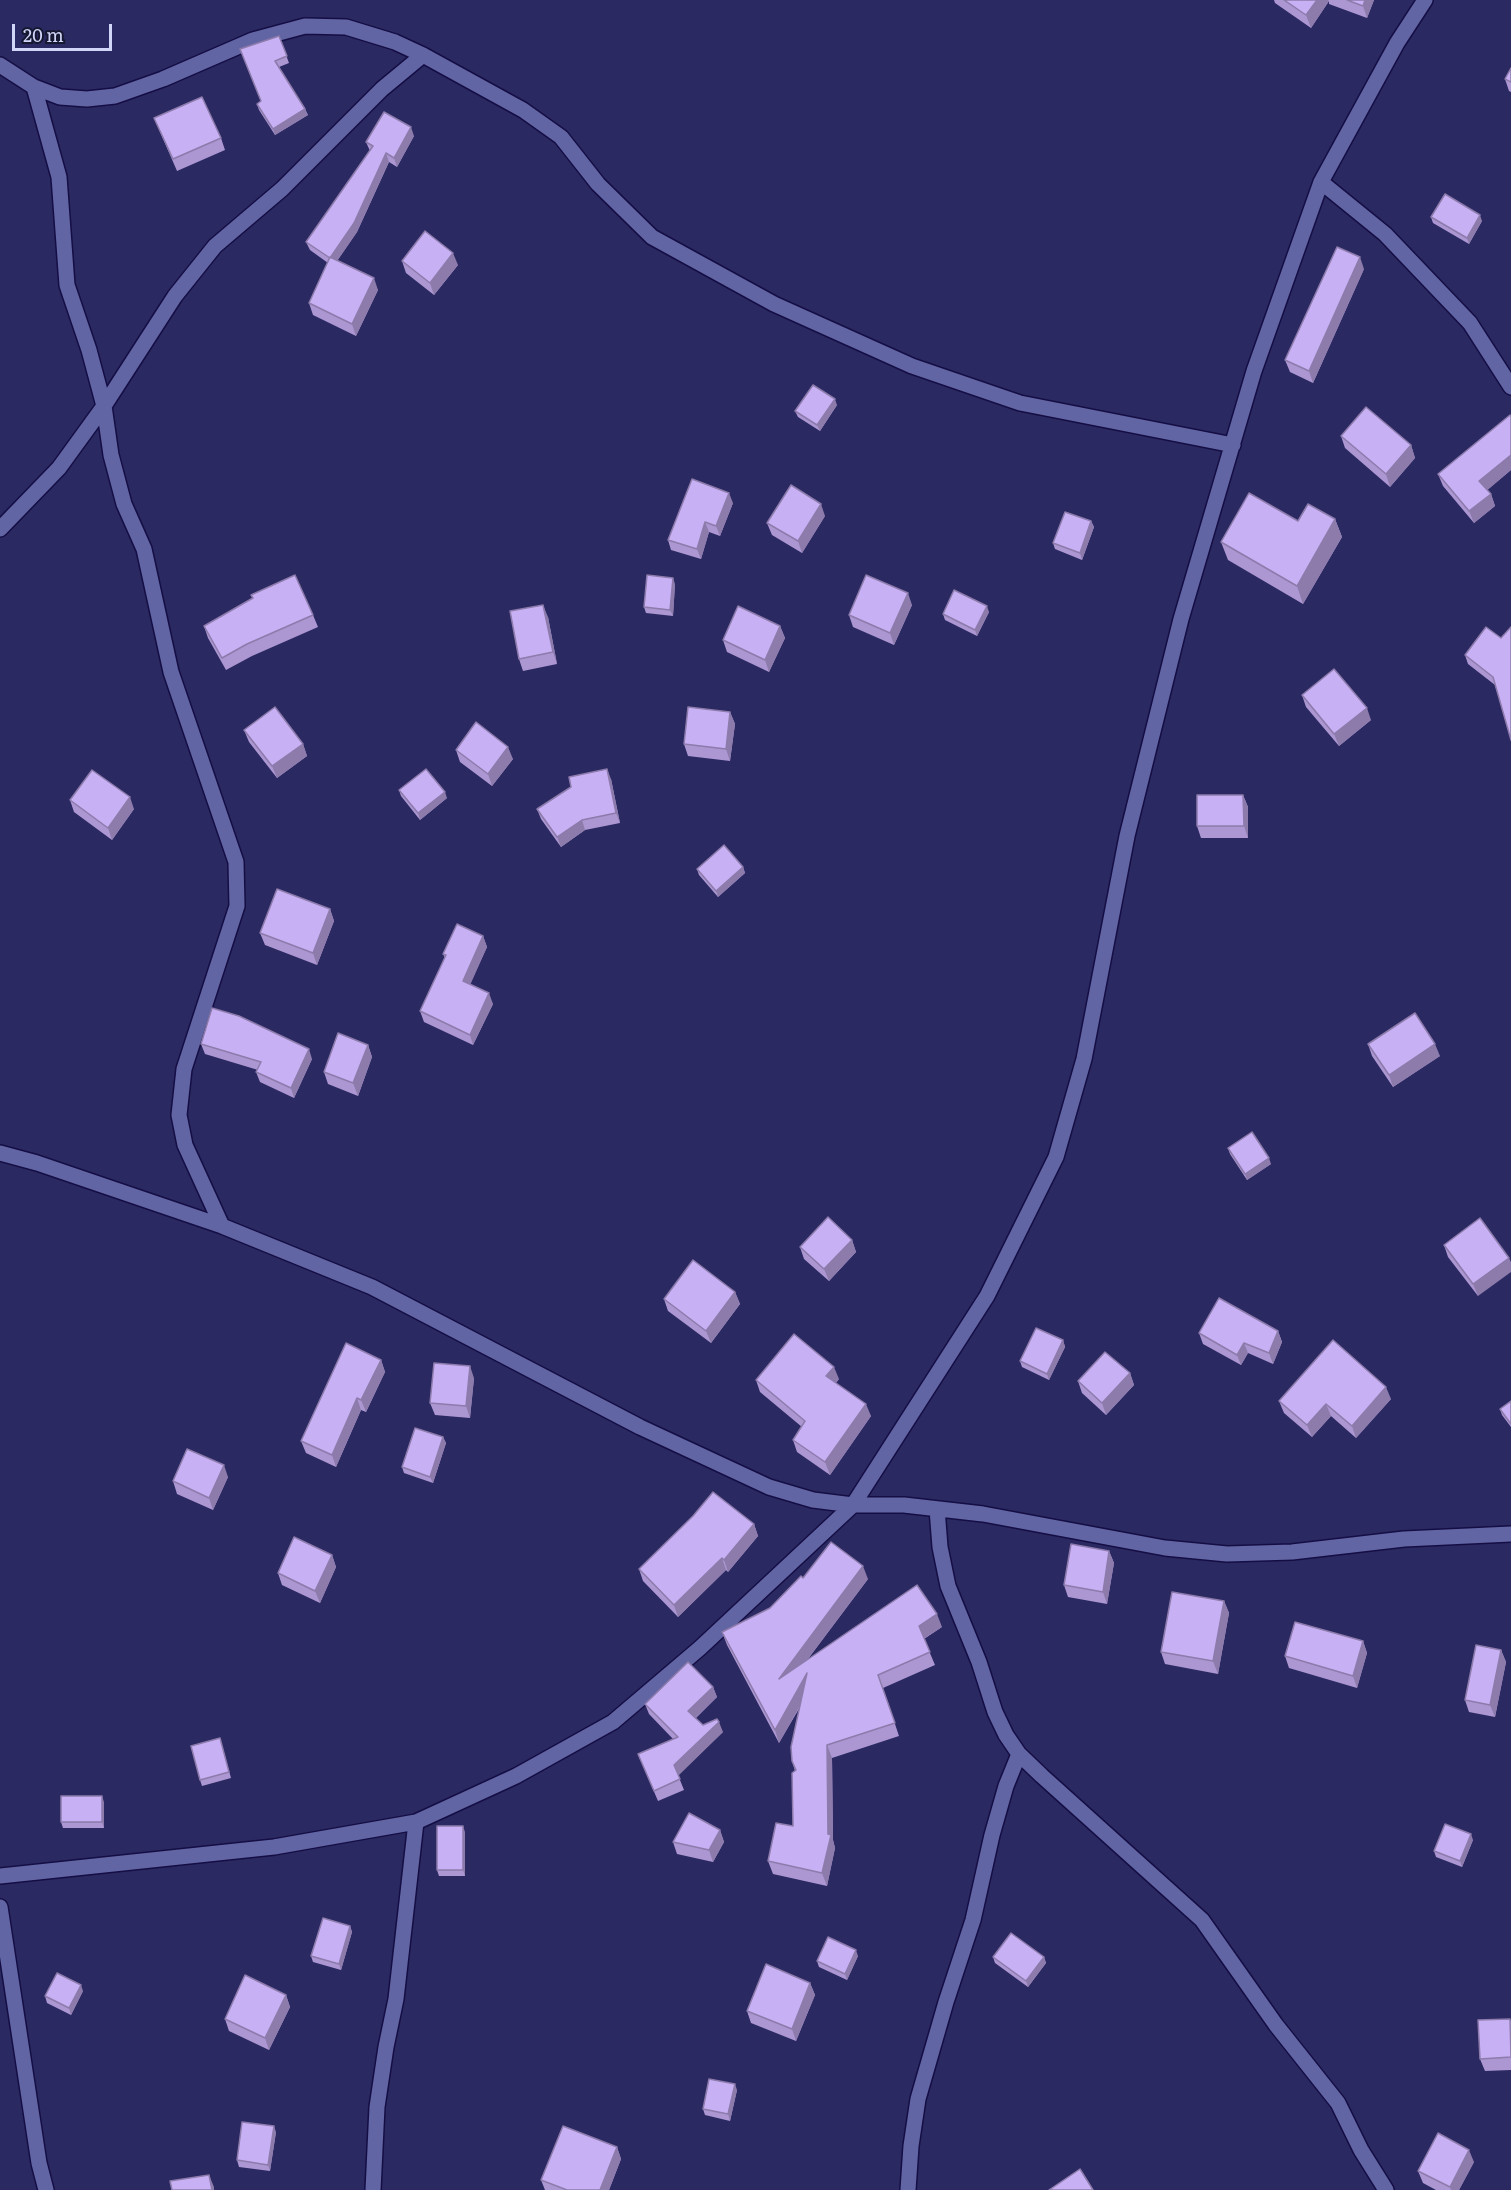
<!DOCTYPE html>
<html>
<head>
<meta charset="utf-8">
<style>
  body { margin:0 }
  #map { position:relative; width:1511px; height:2190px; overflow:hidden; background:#2b2962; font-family:Literata,serif }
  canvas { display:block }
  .scale { position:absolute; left:12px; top:24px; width:100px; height:27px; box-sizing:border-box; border:3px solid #d1d5f8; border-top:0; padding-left:8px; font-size:18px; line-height:21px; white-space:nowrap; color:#d1d5f8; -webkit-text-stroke:4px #161730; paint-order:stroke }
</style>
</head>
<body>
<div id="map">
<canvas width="1511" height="2190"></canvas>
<div class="scale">20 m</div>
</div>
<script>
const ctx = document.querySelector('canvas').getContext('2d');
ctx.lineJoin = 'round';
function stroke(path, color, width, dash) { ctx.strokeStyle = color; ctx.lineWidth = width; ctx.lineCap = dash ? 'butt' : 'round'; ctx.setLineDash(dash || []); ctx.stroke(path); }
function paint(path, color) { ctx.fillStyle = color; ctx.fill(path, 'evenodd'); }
const minor = new Path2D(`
  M0,65L34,87L60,97L87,99L115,96L163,79L253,40L305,26L346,27L395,42L423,55L523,110L561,137L598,184L652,237L774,304L912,366L1020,403L1233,445
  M34,87L59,177L67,285L89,350L104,406L111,455L124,504L144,549L171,672L236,862L237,906L184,1069L179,1115L185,1145L222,1226
  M1321,182L1385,234L1470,323L1511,387
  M0,529L59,468L104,406L175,296L215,246L282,189L382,89L423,55
  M0,1153L37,1163L222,1226L372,1287L640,1427L769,1487L813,1500L853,1505H904L983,1514L1165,1548L1227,1554L1292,1552L1404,1539L1511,1534
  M937,1509L940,1547L948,1586L979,1662L995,1712L1006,1735L1019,1754L1042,1776L1202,1920L1276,2025L1338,2103L1361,2150L1386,2190
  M0,1876L274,1847L416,1822L516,1776L613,1722L700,1648L853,1505L987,1296L1056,1157L1084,1059L1127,836L1181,619L1254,371L1321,182L1397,43L1425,0
  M0,1907L39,2163L46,2190
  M373,2190L377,2107L386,2047L396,1999L416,1822
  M908,2190L911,2146L918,2099L946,2002L973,1920L992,1835L1006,1786L1019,1754`);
stroke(minor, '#150e45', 18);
stroke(minor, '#6265a3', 15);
paint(new Path2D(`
  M1274,0H1374L1367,18L1329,4V1L1311,28L1275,3Z
  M279,36L289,63L279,67L305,109L308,115L275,135L259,110L257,104L261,101Z
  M1511,68V92L1509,91L1505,79Z
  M154,118L221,138L225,150L177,171Z
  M414,136L397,167L389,162L357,232L337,261L378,290L356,336L313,315L309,303L328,263L310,250L306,242L370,151L366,142Z
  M1431,217L1482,221L1469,244L1433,223Z
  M402,261L458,265L434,295L406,273Z
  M1364,269L1313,383L1290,372L1285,360Z
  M837,405L820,431L798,417L795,411Z
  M1341,436L1411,445L1415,458L1390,487L1345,448Z
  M1511,470L1487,490L1491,494L1495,506L1474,523L1443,486L1438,474Z
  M733,503L720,536L709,532L701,559L671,550L668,540Z
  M825,516L802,553L772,535L767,523Z
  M1335,519L1342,537L1303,604L1228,560L1221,542L1298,521Z
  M1091,521L1094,527L1082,560L1055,549L1053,543Z
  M675,584L673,616L646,613L644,607Z
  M252,598L313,615L318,627L252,656L226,670L208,638L204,626Z
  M912,605L894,645L853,627L849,615Z
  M989,612L977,636L945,620L943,614Z
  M548,617L557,664L523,671L519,659Z
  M780,626L785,638L769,672L727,652L723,640Z
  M1511,627V740L1495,685L1468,664L1465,655L1501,638Z
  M1302,695L1371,720L1339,746L1306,707Z
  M730,712L735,724L730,761L688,756L684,744Z
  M244,730L303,744L307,756L277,778L249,742Z
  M456,750L513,759L492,786L460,762Z
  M611,779L620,823L585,830L561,847L541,819L537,809Z
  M399,790L447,798L420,820L401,796Z
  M1243,795L1248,807V838H1201L1197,826Z
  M70,800L134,809L112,840L74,812Z
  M743,867L745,873L718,897L699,875L697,869Z
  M330,909L334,921L317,965L265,945L260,933Z
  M483,936L487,947L470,984L493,1004L473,1045L424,1022L420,1011L445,958L443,954Z
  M201,1044L312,1059L294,1098L260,1082L256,1072L258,1070L205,1054Z
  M1368,1044L1440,1056L1393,1087L1372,1056Z
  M368,1045L372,1057L358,1096L328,1084L324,1072Z
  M1228,1148L1271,1164L1247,1180L1230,1154Z
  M1480,1218L1478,1296L1448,1257L1444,1245Z
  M852,1240L856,1252L829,1281L804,1259L800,1247Z
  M735,1292L740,1304L711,1343L668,1311L664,1299Z
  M1278,1331L1282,1342L1273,1364L1248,1353L1241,1365L1203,1344L1199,1333Z
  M1063,1340L1065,1347L1049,1380L1022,1367L1020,1361Z
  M381,1360L385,1372L366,1412L361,1410L336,1467L306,1453L301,1441Z
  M1130,1373L1134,1385L1106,1415L1082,1393L1078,1381Z
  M474,1378L470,1418L435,1415L430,1403Z
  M839,1379L836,1383L871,1416L830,1475L797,1452L793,1440L802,1427L760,1392L756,1380Z
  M1391,1399L1356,1438L1331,1416L1312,1437L1284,1413L1279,1401Z
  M1511,1401V1427L1502,1415L1500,1409Z
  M443,1437L446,1443L433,1483L404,1473L402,1467Z
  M228,1477L213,1510L177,1494L173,1481Z
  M754,1524L758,1536L728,1572L726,1570L678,1617L643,1581L639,1569Z
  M1109,1551L1114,1563L1107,1604L1068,1597L1064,1585Z
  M332,1555L336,1567L320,1603L282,1585L278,1573Z
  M803,1578L868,1579L808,1659L942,1627L924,1639L935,1665L883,1688L899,1736L832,1758L833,1840L835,1848L827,1886L773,1874L768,1861L793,1826L795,1771L792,1761L800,1707L779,1743L727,1645L722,1632L770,1608Z
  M1224,1601L1229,1613L1218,1674L1165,1664L1161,1652Z
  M1363,1641L1367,1653L1357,1688L1289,1668L1285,1656Z
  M1501,1650L1506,1662L1495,1717L1469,1712L1465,1700Z
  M713,1687L717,1697L696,1718L703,1725L723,1732L678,1775L684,1790L658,1801L638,1754L673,1739L649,1714L645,1704Z
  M220,1738L231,1778L202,1786L200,1780Z
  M104,1802V1828H63L61,1822Z
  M720,1830L724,1842L713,1862L677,1854L673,1842Z
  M465,1832V1876H439L437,1870Z
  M1473,1840L1462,1867L1436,1857L1434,1851Z
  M350,1926L352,1932L341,1970L313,1962L311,1956Z
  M858,1956L847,1980L819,1967L817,1961Z
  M993,1957H1044L1046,1963L1028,1987L995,1963Z
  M810,1983L815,1995L796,2041L751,2023L747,2011Z
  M83,1991L71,2015L47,2003L45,1996Z
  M286,1995L290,2007L269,2050L229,2031L225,2019Z
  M1511,2020V2070L1485,2071L1480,2059Z
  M737,2090L730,2121L705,2115L703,2109Z
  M276,2132L270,2171L239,2167L237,2160Z
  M617,2147L621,2159L609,2190H545L541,2180Z
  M1474,2162L1459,2190H1436L1423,2183L1418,2171Z`), '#ac97d2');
paint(new Path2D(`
  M1317,0H1328L1329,1L1311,28L1306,15Z
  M1365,0H1374L1367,18L1363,6Z
  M305,109L308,115L275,135L273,129Z
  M411,127L414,136L397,167L394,158Z
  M386,153L389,162L357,232L333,267L330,258Z
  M1480,215L1482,221L1469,244L1467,238Z
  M453,253L458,265L434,295L430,283Z
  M1360,257L1364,269L1313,383L1309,371Z
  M374,278L378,290L356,336L352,324Z
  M835,399L837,405L820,431L817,425Z
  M1411,445L1415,458L1390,487L1386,474Z
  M1511,455V470L1484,493L1479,481Z
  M729,493L733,503L720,536L716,526Z
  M1491,494L1495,506L1474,523L1469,511Z
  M821,504L825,516L802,553L798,541Z
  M1335,519L1342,537L1303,604L1297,586Z
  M1091,521L1094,527L1082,560L1080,553Z
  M705,522L709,532L701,559L697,549Z
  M673,578L675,584L673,616L670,610Z
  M908,593L912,605L894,645L890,633Z
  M543,605L548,617L557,664L553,652Z
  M987,606L989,612L977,636L975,630Z
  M780,626L785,638L769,672L765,660Z
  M1367,708L1371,720L1339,746L1334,734Z
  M730,712L735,724L730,761L726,749Z
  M303,744L307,756L277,778L272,766Z
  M508,747L513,759L492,786L488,774Z
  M607,769L611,779L620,823L616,813Z
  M445,792L447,798L420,820L418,813Z
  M1243,795L1248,807V838L1244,826Z
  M130,797L134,809L112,840L108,828Z
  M582,820L585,830L561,847L557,837Z
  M743,867L745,873L718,897L716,891Z
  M330,909L334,921L317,965L313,953Z
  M483,936L487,947L467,992L463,981Z
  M489,993L493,1004L473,1045L470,1035Z
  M1435,1044L1440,1056L1393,1087L1389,1075Z
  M368,1045L372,1057L358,1096L353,1083Z
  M309,1049L312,1059L294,1098L291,1088Z
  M1269,1158L1271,1164L1247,1180L1245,1174Z
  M852,1240L856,1252L829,1281L824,1269Z
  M1509,1258L1511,1262V1272L1478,1296L1473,1284Z
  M735,1292L740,1304L711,1343L706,1331Z
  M1278,1331L1282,1342L1273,1364L1269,1353Z
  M1063,1340L1065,1347L1049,1380L1047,1374Z
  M1244,1343L1248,1353L1241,1365L1237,1355Z
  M381,1360L385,1372L366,1412L361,1400Z
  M470,1366L474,1378L470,1418L466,1406Z
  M834,1367L839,1379L831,1388L826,1376Z
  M1130,1373L1134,1385L1106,1415L1102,1403Z
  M1386,1387L1391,1399L1356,1438L1352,1426Z
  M357,1398L361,1410L336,1467L332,1455Z
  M866,1404L871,1416L830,1475L825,1462Z
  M1326,1404L1331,1416L1312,1437L1307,1425Z
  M443,1437L446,1443L433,1483L430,1477Z
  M224,1465L228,1477L213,1510L209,1498Z
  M754,1524L758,1536L728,1572L724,1560Z
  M1109,1551L1114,1563L1107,1604L1103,1592Z
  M332,1555L336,1567L320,1603L315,1591Z
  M722,1558L726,1570L678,1617L674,1605Z
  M863,1566L868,1579L783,1692L779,1679Z
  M1224,1601L1229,1613L1218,1674L1213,1661Z
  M937,1614L942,1627L923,1639L919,1626Z
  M1363,1641L1367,1653L1357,1688L1353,1676Z
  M1501,1650L1506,1662L1495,1717L1490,1705Z
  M807,1673L811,1686L779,1743L775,1730Z
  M713,1687L717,1697L692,1721L688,1711Z
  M719,1722L723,1732L678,1776L674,1765Z
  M827,1745L832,1758L833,1840L835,1848L827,1886L822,1873L828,1834Z
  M102,1796L104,1802V1828L102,1822Z
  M463,1826L465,1832V1876L463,1870Z
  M720,1830L724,1842L713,1862L709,1850Z
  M1471,1834L1473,1840L1462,1867L1460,1861Z
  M350,1926L352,1932L341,1970L339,1964Z
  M856,1950L858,1956L847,1980L845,1974Z
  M1044,1957L1046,1963L1028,1987L1026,1981Z
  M810,1983L815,1995L796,2041L792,2029Z
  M81,1985L83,1991L71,2015L69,2008Z
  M286,1995L290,2007L269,2050L265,2038Z
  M735,2084L737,2090L730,2121L728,2114Z
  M274,2126L276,2132L270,2171L268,2165Z
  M617,2147L621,2159L609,2190H600Z
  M1469,2150L1474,2162L1459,2190H1451L1450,2187Z
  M209,2175L214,2187V2190H212Z`), '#8c7bab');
const building = new Path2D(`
  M1284,0H1317L1306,15Z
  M1347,0H1365L1363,6Z
  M279,36L287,56L275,61L305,109L273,129L257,104L261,101L240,49Z
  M1511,68V82L1505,79Z
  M202,97L221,138L173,159L154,118Z
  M384,112L411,127L394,158L386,153L354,223L330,258L306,242L373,146L366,142Z
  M1445,194L1480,215L1467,238L1431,217Z
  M425,231L453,253L430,283L402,261Z
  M1337,247L1360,257L1309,371L1285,360Z
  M330,257L374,278L352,324L309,303Z
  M813,385L835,399L817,425L795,411Z
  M1366,407L1411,445L1386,474L1341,436Z
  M1510,415L1511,417V455L1479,481L1491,494L1469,511L1438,474Z
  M692,479L729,493L716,526L705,522L697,549L668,540Z
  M791,485L821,504L798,541L767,523Z
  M1249,493L1298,521L1308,504L1335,519L1297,586L1221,542Z
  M1065,512L1091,521L1080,553L1053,543Z
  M295,575L313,615L247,644L222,658L204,626L253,598L251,595Z
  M647,575L673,578L670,610L644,607Z
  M866,575L908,593L890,633L849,615Z
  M954,590L987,606L975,630L943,614Z
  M543,605L553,652L519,659L510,611Z
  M738,606L780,626L765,660L723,640Z
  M1486,627L1501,638L1511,627V740L1493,677L1465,655Z
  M1334,669L1367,708L1334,734L1302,695Z
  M275,707L303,744L272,766L244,730Z
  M688,707L730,712L726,749L684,744Z
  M476,722L508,747L488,774L456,750Z
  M426,769L445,792L418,813L399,790Z
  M607,769L616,813L582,820L557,837L537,809L571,787L569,777Z
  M92,770L130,797L108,828L70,800Z
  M1197,795H1243L1244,826H1197Z
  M724,845L743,867L716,891L697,869Z
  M277,889L330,909L313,953L260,933Z
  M457,924L483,936L463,981L489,993L470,1035L420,1011L446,955L443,954Z
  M212,1008L239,1016L309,1049L291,1088L256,1072L261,1062L201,1044Z
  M1415,1013L1435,1044L1389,1075L1368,1044Z
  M338,1033L368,1045L353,1083L324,1072Z
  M1252,1132L1269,1158L1245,1174L1228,1148Z
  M828,1217L852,1240L824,1269L800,1247Z
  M1480,1218L1509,1258L1473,1284L1444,1245Z
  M693,1260L735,1292L706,1331L664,1299Z
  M1219,1298L1278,1331L1269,1353L1244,1343L1237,1355L1199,1333Z
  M1036,1328L1063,1340L1047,1374L1020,1361Z
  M794,1334L834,1367L826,1376L866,1404L825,1462L793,1440L805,1421L756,1380Z
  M1333,1340L1386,1387L1352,1426L1326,1404L1307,1425L1279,1401Z
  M346,1343L381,1360L361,1400L357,1398L332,1455L301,1441Z
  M1105,1352L1130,1373L1102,1403L1078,1381Z
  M434,1363L470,1366L466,1406L430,1403Z
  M1511,1401V1424L1500,1409Z
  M415,1428L443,1437L430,1477L402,1467Z
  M187,1449L224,1465L209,1498L173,1481Z
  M713,1492L754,1524L724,1560L722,1558L674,1605L639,1569L693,1516Z
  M294,1537L332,1555L315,1591L278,1573Z
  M831,1542L863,1566L779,1679L917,1585L937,1614L919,1626L930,1652L878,1675L895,1723L827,1745L828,1834L831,1835L822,1873L768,1861L776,1823L793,1826L792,1773L796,1770L792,1761L791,1747L807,1673L775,1730L722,1632L770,1608L801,1576L803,1578Z
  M1071,1544L1109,1551L1103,1592L1064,1585Z
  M1172,1592L1224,1601L1213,1661L1161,1652Z
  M1295,1622L1363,1641L1353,1676L1285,1656Z
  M1476,1645L1501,1650L1490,1705L1465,1700Z
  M688,1662L713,1687L688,1711L703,1725L717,1719L719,1722L674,1765L680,1779L654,1791L638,1754L678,1737L645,1704Z
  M220,1738L229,1772L200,1780L191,1746Z
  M61,1796H102V1822H61Z
  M689,1813L720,1830L709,1850L673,1842Z
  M1445,1824L1471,1834L1460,1861L1434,1851Z
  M437,1826H463V1870H437Z
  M323,1918L350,1926L339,1964L311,1956Z
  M1011,1933L1044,1957L1026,1981L993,1957Z
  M828,1937L856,1950L845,1974L817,1961Z
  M766,1964L810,1983L792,2029L747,2011Z
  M57,1973L81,1985L69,2008L45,1996Z
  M245,1975L286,1995L265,2038L225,2019Z
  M1510,2019L1511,2057L1480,2059L1478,2020Z
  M709,2079L735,2084L728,2114L703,2109Z
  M242,2122L274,2126L268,2165L237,2160Z
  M563,2126L617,2147L600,2190H567L541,2180Z
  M1438,2133L1469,2150L1450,2187L1418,2171Z
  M1080,2169L1093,2190H1049Z
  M209,2175L212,2190H172L170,2181Z`);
paint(building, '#c8b0f4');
stroke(building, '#8c7bab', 1.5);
</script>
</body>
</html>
